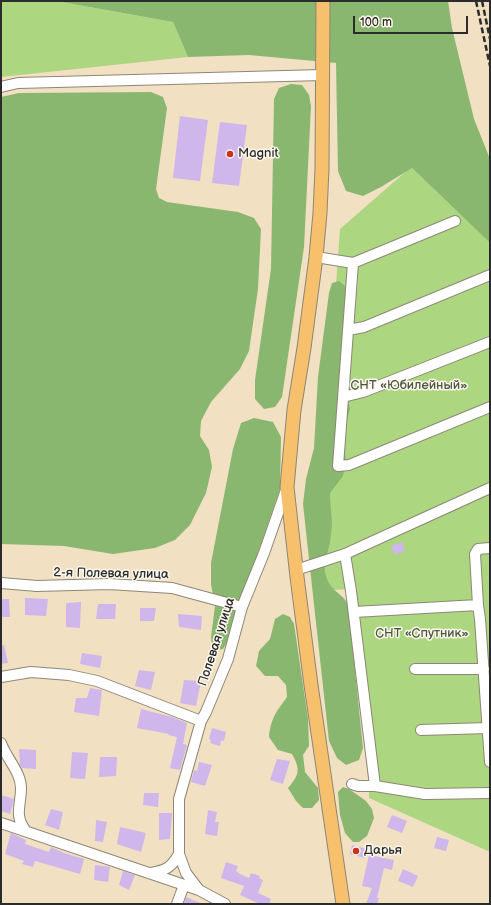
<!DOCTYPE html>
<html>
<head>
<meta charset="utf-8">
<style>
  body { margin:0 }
  #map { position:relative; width:491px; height:905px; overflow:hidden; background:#f1e0c2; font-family:"Balsamiq Sans",sans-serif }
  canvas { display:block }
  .frame { position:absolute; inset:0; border:2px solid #2b2b2b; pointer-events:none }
  .scale { position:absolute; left:353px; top:16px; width:115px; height:18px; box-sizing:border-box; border:2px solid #2b2b2b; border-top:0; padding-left:5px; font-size:12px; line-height:14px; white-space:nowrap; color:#2b2b2b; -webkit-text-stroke:3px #fbf7ec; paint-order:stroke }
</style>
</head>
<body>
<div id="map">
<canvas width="491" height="905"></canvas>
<div class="frame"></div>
<div class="scale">100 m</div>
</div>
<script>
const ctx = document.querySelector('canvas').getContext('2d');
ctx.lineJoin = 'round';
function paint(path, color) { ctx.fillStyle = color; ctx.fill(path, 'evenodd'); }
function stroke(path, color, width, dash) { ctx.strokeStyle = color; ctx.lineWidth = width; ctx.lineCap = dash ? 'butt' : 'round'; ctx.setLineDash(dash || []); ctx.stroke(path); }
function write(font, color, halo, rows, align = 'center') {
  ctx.font = font + ' "Balsamiq Sans",sans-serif'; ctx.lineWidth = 3; ctx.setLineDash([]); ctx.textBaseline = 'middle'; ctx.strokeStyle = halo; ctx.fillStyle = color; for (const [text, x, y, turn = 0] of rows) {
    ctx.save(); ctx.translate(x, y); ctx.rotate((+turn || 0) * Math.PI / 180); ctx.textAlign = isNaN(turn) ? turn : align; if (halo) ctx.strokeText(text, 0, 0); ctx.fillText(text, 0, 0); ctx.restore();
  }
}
paint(new Path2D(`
  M1,1H56L173,22L188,57L1,77Z
  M411,167L490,243V852L369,798V786L348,589L323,591L319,519L340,229Z`), '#add681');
paint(new Path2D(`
  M56,1H448L452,28L474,119L490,159V243L412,168L381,187L363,196L346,191L338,171L336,63L249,55L188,57L173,22Z
  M291,84L302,85L309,95L311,106L304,247L282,397L275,407L264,409L255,399V380L271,269L274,99L279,88Z
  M151,92L163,97L167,108L156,189L159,198L167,202L238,212L254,218L261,229L258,289L249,351L240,369L211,402L201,421L200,436L209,450L212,467L206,493L190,525L175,540L155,548L113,554L64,546L1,544V97L19,93Z
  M339,281L345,286L347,294L341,376L350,409L343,434L346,462L343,476L330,493C330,504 332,516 332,527C331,532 331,537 330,542C328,554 322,564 326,576C331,592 341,592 348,604L363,748L359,760L346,765L337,758L329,741L303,504L306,479L314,448L318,377L329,293L332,283Z
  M254,418L273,422L281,437L280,489L227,643L223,649L217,650L212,645L211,637L215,606L211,584V563L233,449L241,423Z
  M283,614L290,617L294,624L308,719L309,746L303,755L305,772L318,788L319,800L312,808H303L296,801L288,788C299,775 301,770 292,754L278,750L269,737C271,718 276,712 287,697L286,685L278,676H265L256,666L259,651L270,639L275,619Z
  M343,787L349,789L366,801L372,809L374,818L367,836L359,842H353L345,833L340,815L338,792Z`), '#8ab76f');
paint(new Path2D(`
  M180,116L208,120L200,181L173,178Z
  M220,122L247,125L239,186L212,183Z
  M402,542L405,551L395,555L391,546Z
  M25,598L48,599L46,616L25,615Z
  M1,599H9L10,617H1Z
  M81,602L80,628L66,627V603Z
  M98,604H116L115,619H96Z
  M140,608H156L154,621H140Z
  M178,614L202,616L201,630L179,627Z
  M1,645H4L8,663L1,664Z
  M82,653L102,656L100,668L80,664Z
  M139,670L155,672L151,690L135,686Z
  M184,680L201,681L196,706L180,703Z
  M90,688L102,690L99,716L74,712L76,698H87Z
  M141,709L172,717L187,723L183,744L187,745L180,770L170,768L177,737L168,735L169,734L137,728Z
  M212,728L226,732L224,741L221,740L220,746L210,743L211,740L209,739Z
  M19,749L36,750V769L22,768L20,765Z
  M72,752L88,753L85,779L70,778Z
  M100,757H117L116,776L99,777Z
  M277,759L290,761L283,784L270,780Z
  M199,762L212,765L205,786L191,782L194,770L197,771Z
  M144,793H159L158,807L143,805Z
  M1,795L14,799L10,814L1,811Z
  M51,809L63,812L59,830L45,825Z
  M208,810L217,812L215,822H219L217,836L205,834Z
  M159,813H172L170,839L159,840Z
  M392,815L407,821L402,833L387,827Z
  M96,820L107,822L103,842L95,841Z
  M120,827L146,833L141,852L117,844Z
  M11,833L26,840L25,844L49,852L51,847L64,853L84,859L80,874L35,861L33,867L22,864L24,861L5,854Z
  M437,837L449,840L446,851L434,848Z
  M352,845L367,849L365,858L350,854Z
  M369,855L394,860L392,870L384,868L377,898H379L377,904H366L372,888L362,886Z
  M226,862L238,866L236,871L238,872V873L249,878L251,873L260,876L259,878L263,880L258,893L271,899L269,904H260L240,895L244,886L221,878Z
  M95,865L110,867L108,882L94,880Z
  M403,869L418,876L413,887L398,881Z
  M123,871L135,875L129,890L119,885Z
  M186,897L202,904H184Z`), '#cfb6eb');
const minor = new Path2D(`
  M1,87L18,83L323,75
  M316,257L353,263L455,221
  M353,263L338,466L349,465L490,407
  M348,330L364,327L490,275
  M343,397L363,392L490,342
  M490,548L478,549L475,554L478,605L480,619L490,762
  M345,554L351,591L375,786
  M296,570L345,554L490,488
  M1,583L37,586L109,584L172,588L242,607
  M354,612L478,605
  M415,669H484
  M1,677L31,672L69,675L97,681L201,721L206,712L228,659L242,607L264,553L286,490
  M421,730L488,728
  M1,743C6,758 21,772 21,788C21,806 14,814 25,830
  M352,784L358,786H375L425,794L490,793
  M1,823L199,890L225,904
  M151,873C166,870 171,868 179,854
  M199,890L186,873L179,854V799L201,721
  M177,904L184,885`);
const major = new Path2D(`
  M323,1L322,169L320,213L316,257L304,348L294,410L287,487L297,577L311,685L343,904`);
stroke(minor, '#8e8676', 12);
stroke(major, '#8e8676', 15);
stroke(minor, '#fff', 10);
stroke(major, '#f7c06c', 13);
stroke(new Path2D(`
  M476,1L490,66
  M482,1L490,39`), '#2b2b2b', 2.5, [6, 3]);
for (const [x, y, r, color] of [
  [230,154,4,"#c8321e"],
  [356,851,4,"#c8321e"]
]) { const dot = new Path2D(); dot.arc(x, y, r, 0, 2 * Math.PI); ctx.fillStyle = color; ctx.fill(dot); stroke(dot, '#fbf7ec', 1.5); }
write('13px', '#2b2b2b', '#fbf7ec', [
  ["Magnit",238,154],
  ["Дарья",364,851]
], 'left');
write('13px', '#4c5640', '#fbf7ec', [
  ["СНТ «Юбилейный»",409,386],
  ["СНТ «Спутник»",422,634]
]);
write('13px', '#2b2b2b', '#fbf7ec', [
  ["2-я Полевая улица",111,574,1],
  ["Полевая улица",217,642,-72]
]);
</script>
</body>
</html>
